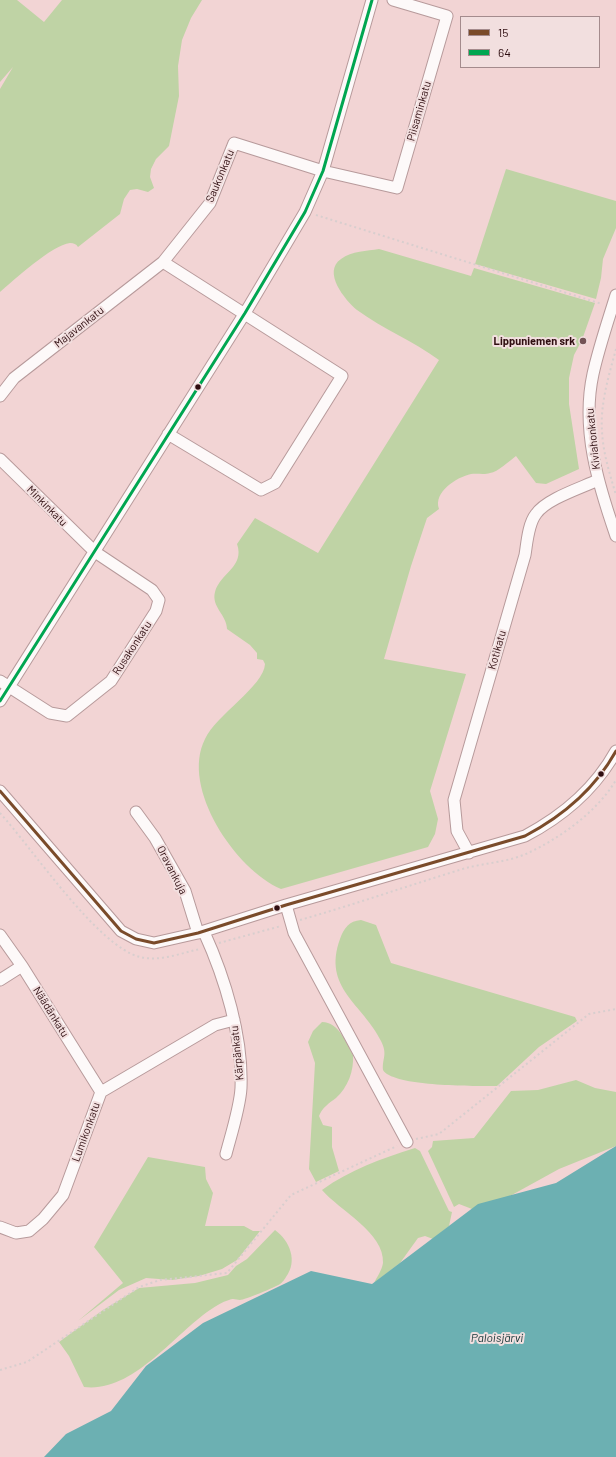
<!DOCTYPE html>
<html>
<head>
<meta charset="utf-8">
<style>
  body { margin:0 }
  #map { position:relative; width:616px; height:1457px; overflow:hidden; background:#f2d4d4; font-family:Barlow,sans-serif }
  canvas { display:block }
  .legend { position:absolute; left:460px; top:16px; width:140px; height:52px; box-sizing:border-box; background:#f2dfdf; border:1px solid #a48b8d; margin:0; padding:5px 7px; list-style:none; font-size:12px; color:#2f0e11 }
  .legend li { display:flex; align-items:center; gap:8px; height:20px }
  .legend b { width:20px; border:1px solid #a48b8d }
</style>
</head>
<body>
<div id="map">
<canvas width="616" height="1457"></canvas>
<ul class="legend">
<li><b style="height:5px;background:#7a4b2a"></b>15</li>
<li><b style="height:5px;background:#00a651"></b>64</li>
</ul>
</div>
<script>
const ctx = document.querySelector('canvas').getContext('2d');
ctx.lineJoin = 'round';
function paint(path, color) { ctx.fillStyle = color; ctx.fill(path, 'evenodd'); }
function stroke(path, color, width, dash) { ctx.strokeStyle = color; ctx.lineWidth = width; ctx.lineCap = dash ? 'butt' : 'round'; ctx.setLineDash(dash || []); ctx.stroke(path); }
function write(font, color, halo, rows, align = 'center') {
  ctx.font = font + ' Barlow,sans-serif'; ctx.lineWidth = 4; ctx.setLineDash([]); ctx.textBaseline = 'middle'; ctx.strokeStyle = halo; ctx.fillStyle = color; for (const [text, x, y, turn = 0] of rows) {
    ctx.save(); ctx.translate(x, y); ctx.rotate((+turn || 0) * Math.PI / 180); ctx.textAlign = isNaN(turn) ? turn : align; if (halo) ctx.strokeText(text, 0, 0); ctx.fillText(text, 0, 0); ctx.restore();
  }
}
paint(new Path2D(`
  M0,0H17L44,22L62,0H202L191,18L182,40L178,66L179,96L169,146L156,159L151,169L150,177L154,188L148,192L137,189L130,190L124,199L120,214L78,247C76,244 74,243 70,243C52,245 14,280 0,292V89L13,67L0,82Z
  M506,169L616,201V228L603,259L601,278L596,299L475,264Z
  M379,249L471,276L474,268L595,303L582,340L574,355L569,378V404L579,469L546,484L536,483L516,456C509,461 498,472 490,473C484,475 477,473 471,474C457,477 433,492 439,509L427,518L411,566L384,659L466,674L430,791L438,819L435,834L428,847L281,889C236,870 180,788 205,739C216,715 264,686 265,664L263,660L257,659V653L250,645L227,629C227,615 211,607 215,592C220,573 245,567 237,544L255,518L318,553L439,360C413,341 383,329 357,310C345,300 322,272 341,259C352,251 367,251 379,249Z
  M361,920L376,925L391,963L575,1017L577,1021L539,1047L497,1086C477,1086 393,1087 383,1070C382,1058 388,1055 381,1041C363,1004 322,988 340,939C344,928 349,921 361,920Z
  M322,1022C339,1022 346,1043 353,1055C354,1071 348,1087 336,1098C329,1103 322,1108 319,1116L323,1125L332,1127V1147L339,1171L316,1182L309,1169L315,1063L308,1042L313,1031Z
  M576,1080L595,1088L616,1092V1146L559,1169L510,1196L472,1209L459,1204L454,1207L428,1151L432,1147L433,1141L474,1138L511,1091L538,1090Z
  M415,1148L420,1151L449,1211L452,1212L449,1226L433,1239L425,1236L418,1238L400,1263L374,1283C377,1277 382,1270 383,1263C385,1233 339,1210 322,1190C351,1169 381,1159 415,1148Z
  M148,1157L205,1167L206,1179L213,1193L205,1226H244L253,1231H260L237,1260L222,1269L199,1276L172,1280L146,1278L119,1290L78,1321L123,1283L94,1247Z
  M275,1230C290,1241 298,1261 286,1277C285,1279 282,1283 280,1284C276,1287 244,1300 240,1300C236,1300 234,1298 229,1300C222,1302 216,1306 210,1310C173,1335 133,1393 84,1387L69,1356L59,1342L103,1310L139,1288L195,1283L228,1275L236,1266L247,1259Z`), '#bfd3a5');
paint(new Path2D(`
  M616,1146V1457H44L66,1434L111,1411L146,1366L203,1323L311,1271L372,1284L478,1204L556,1183Z`), '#6cb0b2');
const minor = new Path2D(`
  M163,262L342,376L275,483L261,490L168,434
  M616,295C608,321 599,347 593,374C581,429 598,484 616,536
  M0,396L14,378L163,262L210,203L234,143L323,171L397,188L447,16L393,0
  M0,459L95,552L152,590L159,600L156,611L111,681L67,716L50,713L0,681
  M0,701L245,313L305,212L323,171L372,0
  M0,791L121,931L136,939L154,943L198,933L286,905L525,836C563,816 595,789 616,751
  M136,812L155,838L185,891L198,933
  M469,853L457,831L454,800L525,555C527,543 528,524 536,514C546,499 581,488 598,480
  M286,905L294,933L407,1142
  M204,932C225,978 243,1037 241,1088C240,1107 231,1135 226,1154
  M0,935L22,966L101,1092
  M0,980L22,966
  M0,1227L16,1233L29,1231L43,1219L63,1195L101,1092L215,1025L234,1020`);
stroke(minor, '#b79a9b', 13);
stroke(new Path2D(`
  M316,215L602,304
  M616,349C609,375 600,404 602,431C603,453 610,475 616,495
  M0,813C32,848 98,947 140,957C160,962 181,953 200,949
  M300,920C356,904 410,885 466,868C485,863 509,862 528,853C560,838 597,812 616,780
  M219,943L281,926
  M416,1139L439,1134L589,1014L616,1009
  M0,1370L27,1362L139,1287L160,1280L227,1273L291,1195L397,1146`), '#d8cece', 2, [2, 3]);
stroke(minor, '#fdf9f9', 11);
stroke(new Path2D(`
  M0,791L121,931L136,939L154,943L198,933L286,905L525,836C563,816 595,789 616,751`), '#7a4b2a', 3);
stroke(new Path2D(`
  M0,701L245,313L305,212L323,171L372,0`), '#00a651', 3);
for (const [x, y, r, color] of [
  [583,341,4,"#735355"],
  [198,387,3.5,"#2f0e11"],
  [601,774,3.5,"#2f0e11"],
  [277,908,3.5,"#2f0e11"]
]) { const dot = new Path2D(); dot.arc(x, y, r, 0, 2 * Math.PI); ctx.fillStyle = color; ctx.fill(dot); stroke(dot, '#f2dfdf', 1.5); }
write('11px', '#2f0e11', '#f2dfdf', [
  ["Piisaminkatu",419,111,-74],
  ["Saukonkatu",220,176,-67],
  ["Majavankatu",79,327,-38],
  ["Kiviahonkatu",593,439,-96],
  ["Minkinkatu",47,506,45],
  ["Rusakonkatu",132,648,-57],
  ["Kotikatu",497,650,-74],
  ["Oravankuja",172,870,63],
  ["Näädänkatu",51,1012,58],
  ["Kärpänkatu",237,1053,-96],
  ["Lumikonkatu",86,1132,-70]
]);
write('bold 11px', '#2f0e11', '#f2dfdf', [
  ["Lippuniemen srk",575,341]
], 'right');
write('italic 12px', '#153536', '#f2dfdf', [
  ["Paloisjärvi",497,1338]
]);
</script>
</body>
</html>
